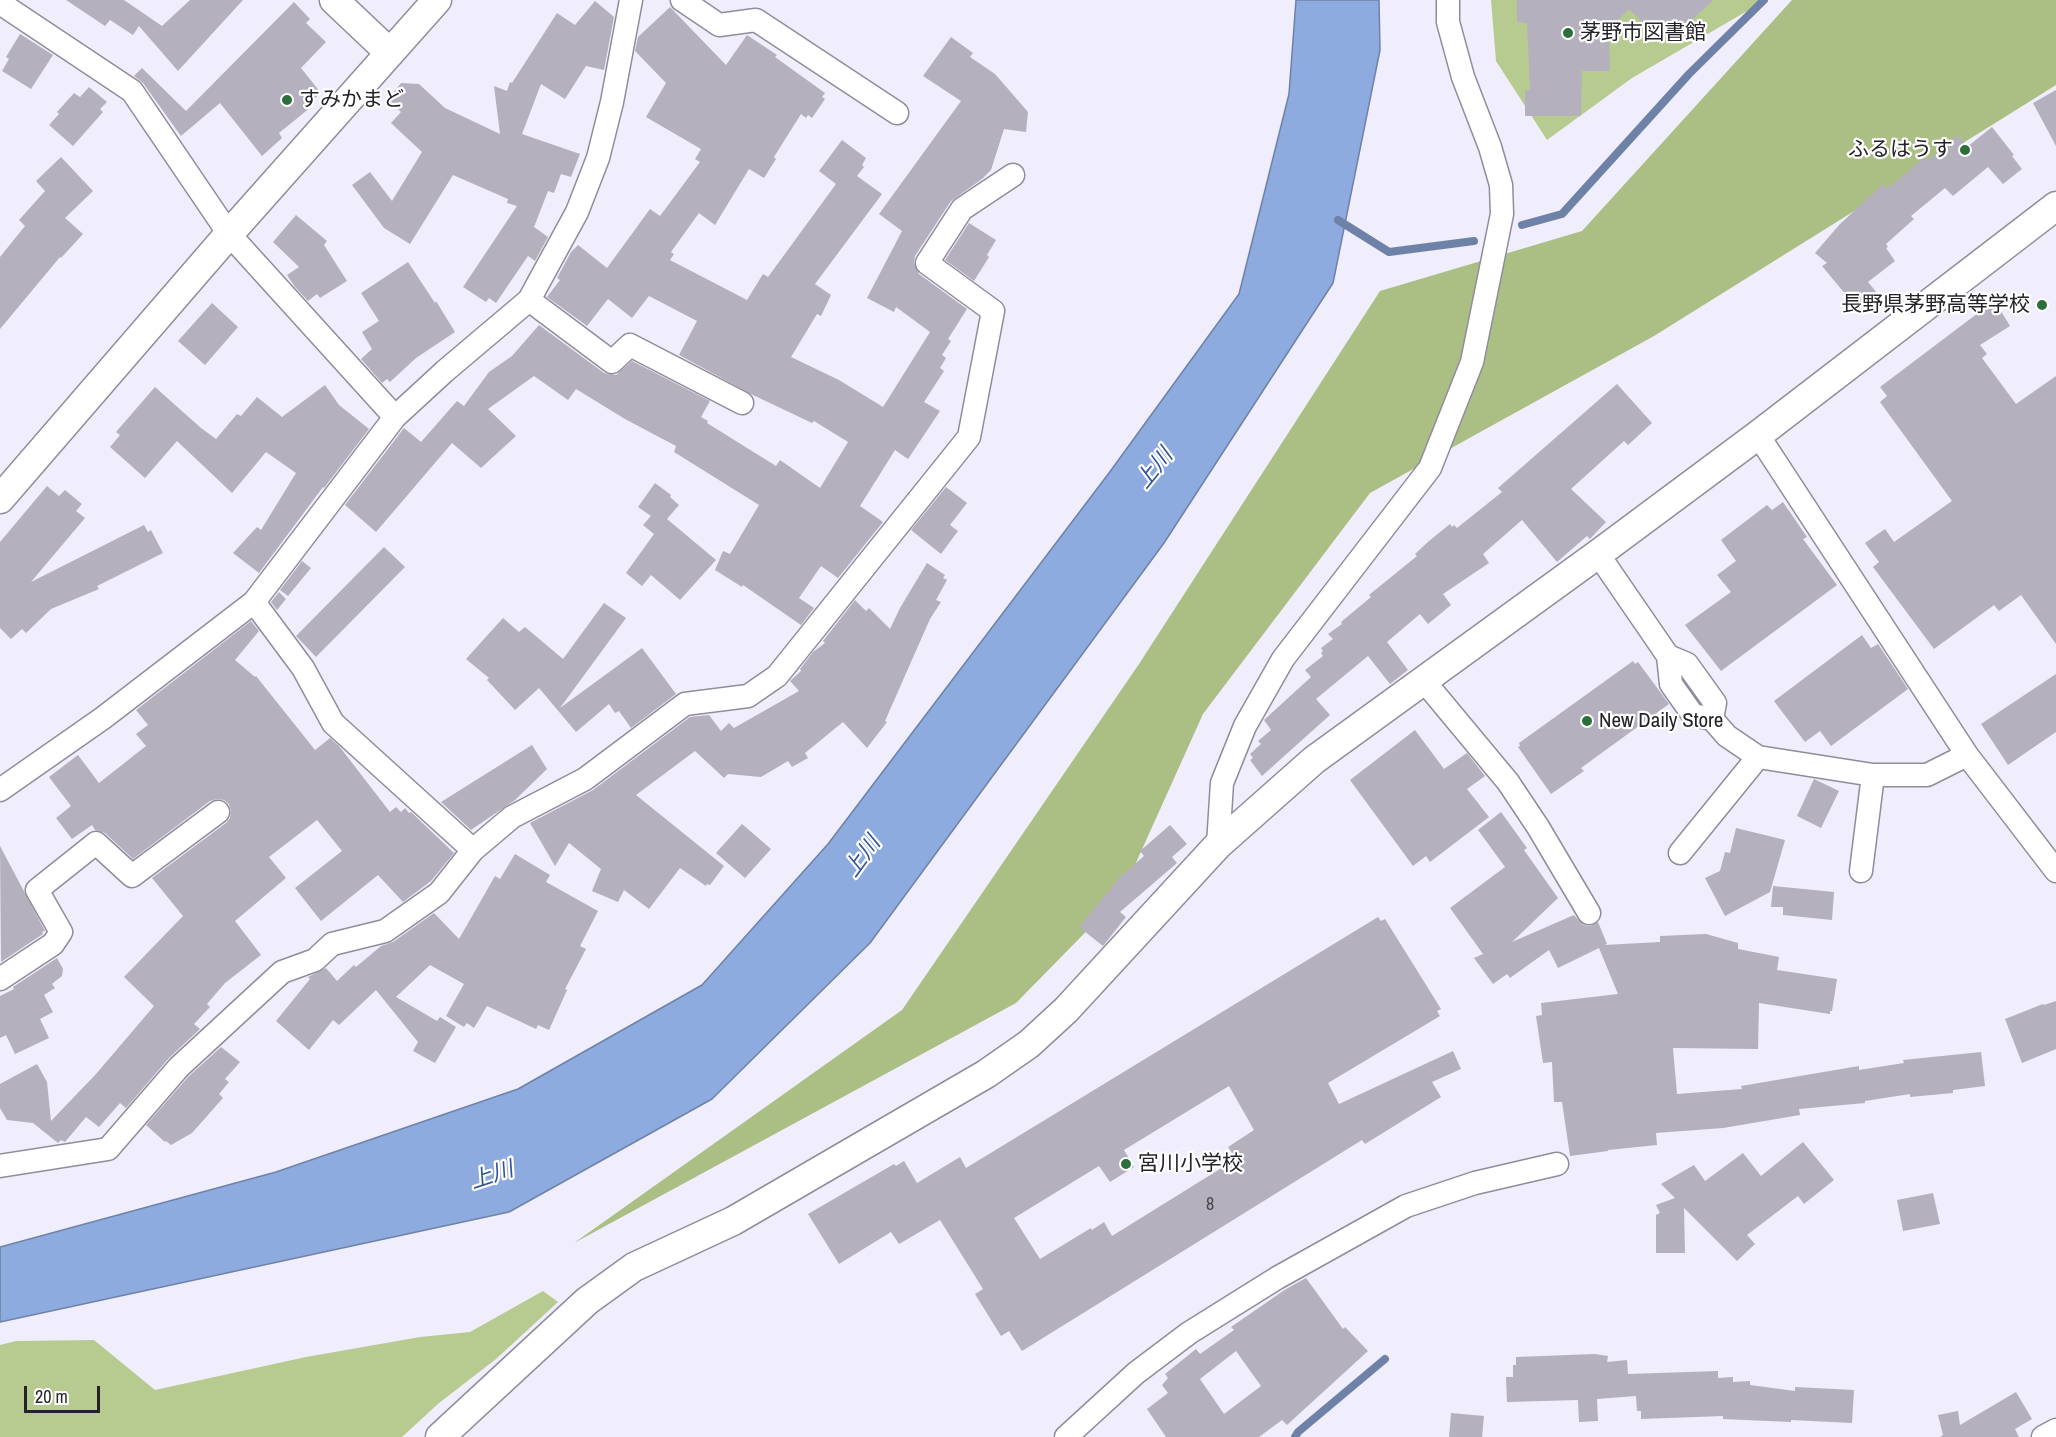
<!DOCTYPE html>
<html>
<head>
<meta charset="utf-8">
<style>
  body { margin:0 }
  #map { position:relative; width:2056px; height:1437px; overflow:hidden; background:#f0edfc; font-family:"Archivo Narrow",sans-serif }
  canvas { display:block }
  .scale { position:absolute; left:24px; top:1386px; width:76px; height:27px; box-sizing:border-box; border:3px solid #252329; border-top:0; padding-left:8px; font-size:18px; line-height:21px; white-space:nowrap; color:#252329; -webkit-text-stroke:4px #fff; paint-order:stroke }
</style>
</head>
<body>
<div id="map">
<canvas width="2056" height="1437"></canvas>
<div class="scale">20 m</div>
</div>
<script>
const ctx = document.querySelector('canvas').getContext('2d');
ctx.lineJoin = 'round';
function paint(path, color) { ctx.fillStyle = color; ctx.fill(path, 'evenodd'); }
function stroke(path, color, width, dash) { ctx.strokeStyle = color; ctx.lineWidth = width; ctx.lineCap = dash ? 'butt' : 'round'; ctx.setLineDash(dash || []); ctx.stroke(path); }
function write(font, color, halo, rows, align = 'center') {
  ctx.font = font + ' "Archivo Narrow","Noto Sans JP",sans-serif'; ctx.lineWidth = 4.5; ctx.setLineDash([]); ctx.textBaseline = 'middle'; ctx.strokeStyle = halo; ctx.fillStyle = color; for (const [text, x, y, turn = 0] of rows) {
    ctx.save(); ctx.translate(x, y); ctx.rotate((+turn || 0) * Math.PI / 180); ctx.textAlign = isNaN(turn) ? turn : align; if (halo) ctx.strokeText(text, 0, 0); ctx.fillText(text, 0, 0); ctx.restore();
  }
}
paint(new Path2D(`
  M1491,0H1766L1632,78L1547,140L1496,61Z
  M543,1291L558,1302L496,1359L439,1403L402,1437H0V1345L16,1341L94,1340L155,1390L306,1357L420,1337L470,1332Z`), '#b7cb90');
paint(new Path2D(`
  M1792,0H2056V85L1654,336L1370,493L1203,714L1121,896L1016,1003L574,1243L902,1010L1139,664L1380,291L1582,231Z`), '#abbf84');
const water = new Path2D(`
  M1296,0H1379L1380,50L1333,283L1164,543L870,943L712,1099L509,1212L0,1322V1247L276,1172L518,1089L702,985L828,844L1109,473L1239,294L1289,94Z`);
paint(water, '#8dabdf');
stroke(water, '#6e82a8', 1.5);
stroke(new Path2D(`
  M1338,220L1389,252L1474,241
  M1522,225L1562,214L1689,74L1764,0
  M1295,1437L1298,1432L1385,1359`), '#6e82a8', 8);
paint(new Path2D(`
  M66,0H124L162,26L190,0H243L178,71L139,26L133,35L110,20L105,26Z
  M1517,0H1713L1675,36L1660,21L1650,30L1629,9L1609,29L1610,71H1582L1581,116H1525V90H1530L1527,23L1517,22Z
  M595,1L614,17L604,70L586,66L565,99L541,84L522,134L580,154L571,177L561,174L554,193L548,191L534,227L548,237L535,261L528,256L496,303L489,298L486,302L463,287L517,206L507,203L508,199L453,175L410,244L384,228L352,185L370,172L392,201L422,152L391,123L401,112L388,100L401,83L419,84L445,108L500,134L494,86L507,91L510,82L512,83L557,13L575,25Z
  M294,2L310,19L306,23L326,42L301,68L321,93L308,104L311,107L279,133L282,138L262,156L220,103L181,136L143,83L134,76L142,68L186,111Z
  M670,7L726,65L747,35L777,55L775,57L825,93L822,97L825,99L812,118L808,115L806,118L801,114L774,157L776,159L764,178L749,169L715,225L699,213L671,252L674,254L670,260L747,300L763,274L768,277L836,184L819,171L842,140L866,158L862,165L864,167L857,176L882,194L815,284L831,295L821,316L817,314L791,357L839,380L883,407L930,332L896,307L894,312L867,298L902,231L879,214L961,101L923,76L951,37L973,53L970,57L995,74L1028,112L1026,132L1004,129L991,170L982,179L951,201L915,256L914,263L919,274L967,309L948,339L951,341L942,355L946,358L940,368L944,371L924,402L940,411L908,459L895,450L860,506L883,522L838,578L821,566L799,598L814,608L801,625L743,585L742,587L715,570L723,551L730,554L759,505L674,452L676,446L625,419L576,389L568,400L534,376L488,409L516,436L481,468L452,443L376,532L345,505L404,428L421,442L457,401L464,406L489,372L512,356L539,325L604,373L616,375L632,361L710,401L701,417L708,421L707,423L776,466L780,460L820,488L848,442L814,421L812,423L753,395L679,355L697,321L649,296L632,318L608,299L587,326L547,297L560,280L557,278L571,252L578,245L607,268L650,209L660,216L700,162L695,159L701,149L646,117L666,83L635,51L638,37Z
  M20,34L53,55L31,89L2,71L9,59L6,57Z
  M89,87L107,102L100,109L103,112L73,146L49,125L59,114L57,112L74,93L80,97Z
  M2056,90V146L2033,103Z
  M1992,127L2014,155L2012,156L2022,169L2003,184L1988,167L1953,196L1945,188L1911,216L1914,219L1886,244L1888,247L1886,248L1895,261L1868,282L1881,298L1862,314L1822,266L1827,263L1815,253L1839,225L1883,184L1887,189L1925,157L1928,160L1958,135L1967,147Z
  M61,157L93,191L65,218L83,234L61,258L60,257L0,329V257L25,226L19,220L45,191L36,181Z
  M296,215L327,241L324,245L347,281L320,298L317,294L308,301L295,287L287,275L299,267L273,242Z
  M969,223L996,240L987,255L989,257L974,281L945,260Z
  M408,262L435,303L436,301L455,332L416,358L390,382L387,379L382,383L361,359L372,349L362,332L379,321L361,293Z
  M212,303L238,327L205,365L178,341Z
  M1996,303L2010,326L1980,345L1987,354L1982,358L2016,404L2056,376V644L2021,595L1999,611L1994,605L1934,649L1873,567L1879,562L1865,543L1885,529L1894,542L1952,501L1880,402L1887,396L1880,387L1986,307Z
  M1617,384L1652,423L1628,445L1624,441L1571,489L1606,522L1590,539L1587,536L1557,562L1522,520L1483,554L1489,563L1443,594L1451,605L1428,624L1420,614L1387,642L1408,670L1390,684L1368,656L1316,699L1330,715L1262,776L1250,760L1253,758L1250,754L1261,744L1258,741L1271,730L1264,720L1311,677L1305,670L1323,656L1321,653L1323,651L1321,648L1333,639L1328,634L1342,624L1341,622L1371,597L1369,595L1417,556L1415,554L1429,541L1450,524L1452,527L1454,525L1457,528L1502,492L1498,488Z
  M325,385L339,405L369,429L324,488L323,487L259,573L233,553L257,527L261,530L296,473L266,452L232,493L177,441L145,478L110,447L120,435L116,432L155,387L201,428L216,439L237,414L241,416L257,397L282,417Z
  M655,483L671,495L670,497L679,505L667,519L716,560L680,600L651,575L642,586L626,573L654,534L643,525L651,516L638,507Z
  M47,486L59,496L65,490L82,504L76,511L85,518L31,582L144,525L148,532L151,530L163,553L97,586L99,589L51,609L26,633L22,629L11,639L0,628V542Z
  M946,487L967,503L950,525L958,531L941,554L911,530Z
  M1783,502L1807,537L1803,539L1837,585L1721,671L1685,625L1731,592L1717,575L1736,561L1721,540L1767,505L1772,510Z
  M384,547L405,567L316,657L296,636Z
  M302,561L311,568L288,596L280,590Z
  M927,563L945,575L943,578L947,580L936,600L941,602L930,619L885,721L887,722L867,748L843,722L805,753L808,758L792,767L788,761L761,777L728,774L724,778L695,751L636,795L724,866L710,885L707,884L706,886L680,868L649,909L624,890L618,902L592,891L601,869L569,843L555,866L530,823L593,790L690,717L709,715L721,731L729,723L734,728L799,691L790,681L801,671L800,669L813,652L825,643L823,641L855,600L866,611L869,608L890,629L900,608Z
  M279,592L286,599L277,610L271,602Z
  M604,603L626,618L560,708L642,648L676,694L631,728L619,711L615,713L609,704L576,732L539,688L515,710L487,680L489,678L466,659L503,618L519,632L525,627L563,659Z
  M251,621L259,631L235,660L255,677L256,676L315,750L330,738L339,746L390,812L396,807L401,812L405,808L409,813L411,812L454,853L431,881L403,902L378,875L321,921L295,888L342,851L317,820L269,857L286,878L235,921L261,955L225,983L207,1004L210,1007L194,1024L200,1029L169,1058L126,1108L120,1103L99,1127L86,1117L65,1142L61,1140L58,1143L33,1123L7,1120L0,1108V1084L37,1064L47,1082L51,1121L96,1074L154,1006L124,977L183,916L152,878L226,823L230,818L231,811L229,804L224,800L217,799L210,801L133,859L105,833L95,830L92,825L72,839L56,818L71,806L49,777L78,755L99,783L146,746L136,734L148,725L136,710Z
  M1862,635L1871,648L1878,644L1908,689L1831,746L1820,731L1805,742L1774,701Z
  M1633,661L1635,664L1638,662L1669,704L1581,768L1584,771L1551,794L1518,747L1520,746L1519,743Z
  M2056,674V732L2008,765L1981,724Z
  M1415,730L1444,769L1467,753L1485,776L1467,789L1489,817L1430,862L1426,856L1413,866L1350,780Z
  M532,745L547,769L515,800L471,830L441,802Z
  M1814,779L1839,791L1821,828L1797,816Z
  M1501,812L1527,848L1524,850L1558,898L1512,942L1574,915L1583,925L1590,926L1598,922L1607,944L1604,945L1660,942V936L1706,934L1738,943V949L1779,957L1777,970L1837,979L1832,1011H1830V1014L1759,1003L1758,1049L1673,1048L1677,1094L1742,1089L1741,1086L1859,1066V1070L1904,1063L1903,1060L1981,1052L1985,1086L1953,1090V1093L1910,1097V1094L1865,1101V1103L1799,1109L1800,1115L1723,1128L1656,1133L1657,1145L1608,1150V1151L1570,1156L1562,1102H1554L1552,1062L1543,1063L1536,1016L1542,1015L1541,1003L1618,994L1599,948L1558,968L1549,950L1510,978L1507,974L1493,984L1474,958L1483,954L1450,908L1505,867L1478,830Z
  M742,824L771,849L745,878L716,853Z
  M1170,825L1187,844L1172,857L1177,863L1120,912L1126,917L1103,946L1079,927L1121,876L1144,856L1140,851Z
  M1736,828L1785,840L1770,892L1725,916L1705,878L1720,871L1725,852L1730,853Z
  M0,846L45,931L42,932L43,934L1,962Z
  M515,854L550,875L546,882L598,911L580,946L586,949L565,989L567,990L549,1030L538,1025L536,1029L487,1006L474,1028L467,1023L464,1027L446,1016L464,984L430,965L396,997L437,1021L440,1017L456,1027L435,1063L413,1051L418,1042L376,990L339,1025L333,1020L309,1050L276,1021L310,979L308,977L326,968L337,981L354,965L356,967L381,946L393,942L434,913L459,939L495,876L500,879Z
  M1773,886L1834,892L1832,920L1783,915V907H1771Z
  M1378,917L1381,921L1385,919L1441,1009L1437,1011L1440,1016L1328,1083L1339,1104L1453,1051L1461,1069L1432,1082L1441,1097L1365,1144L1362,1140L1022,1351L1009,1331L1001,1336L975,1294L983,1289L940,1220L899,1244L891,1232L839,1264L808,1214L894,1164L896,1166L904,1161L917,1183L960,1157L966,1168ZM1229,1086L1254,1130L1228,1147L1236,1159L1112,1236L1104,1222L1092,1230L1091,1228L1040,1259L1014,1218L1099,1166L1110,1182L1134,1167L1124,1150Z
  M57,958L63,969L62,976L52,984L55,988L44,995L53,1012L40,1019L49,1038L15,1054L6,1035L0,1038V996L14,989L13,987Z
  M2056,1001V1049L2022,1063L2005,1019L2043,1004L2044,1005Z
  M221,1047L240,1062L225,1079L229,1082L219,1094L223,1098L192,1133L171,1145L166,1141L165,1142L146,1125L189,1076Z
  M1803,1142L1834,1180L1804,1204L1798,1196L1747,1235L1755,1244L1737,1261L1684,1208L1685,1253H1656V1215L1660,1213L1656,1205L1675,1198L1661,1184L1694,1165L1705,1181L1743,1153L1761,1176Z
  M1933,1193L1940,1224L1903,1231L1897,1200Z
  M1306,1278L1343,1329L1345,1327L1368,1351L1287,1425L1282,1420L1259,1437H1166L1147,1409L1168,1393L1162,1385L1168,1378L1165,1374L1196,1349L1200,1354L1234,1330L1231,1327L1286,1289ZM1236,1351L1261,1386L1224,1414L1200,1379Z
  M1595,1354L1608,1356L1607,1362L1627,1360L1628,1374L1718,1371V1378L1733,1377V1382L1750,1381V1385L1795,1391V1387L1854,1390L1852,1423L1791,1420V1422L1723,1419V1416L1641,1419V1411H1637L1636,1396L1597,1399L1598,1421L1579,1422L1578,1400L1507,1402L1506,1377H1513V1365H1516V1357Z
  M2016,1392L2032,1419L2015,1429L2019,1437H1940L1943,1435L1938,1415L1958,1411L1960,1425Z
  M1451,1413L1484,1416L1482,1437H1449Z`), '#b4b0be');
const minor = new Path2D(`
  M682,0L719,25L756,20L897,113
  M0,3L132,91L229,234L395,417
  M529,300L612,362L630,345L742,403
  M1758,435L1967,755L2056,871
  M1598,554L1668,656L1671,684L1693,715L1712,719L1727,736L1758,757L1873,775H1927L1967,755
  M254,602L303,668L333,723L473,850L512,817L585,779L685,704L748,696L777,676L969,437L993,311L927,263L962,209L1013,175
  M1668,656L1687,664L1715,703L1712,719
  M1424,681L1508,782L1538,827L1589,913
  M0,790L103,718L254,602L395,417L445,371L529,300L577,212L598,158L612,102L631,0
  M1218,845L1222,783L1245,726L1283,659L1430,468L1472,362L1502,214L1501,185L1490,147L1463,77L1448,22V0
  M1680,853L1758,757
  M1861,871L1873,775
  M0,979L53,944L61,932L37,890L96,843L132,876L218,812
  M0,1166L108,1149L179,1067L282,972L315,960L332,944L385,931L439,893L473,850
  M1066,1437L1136,1373L1189,1333L1277,1278L1406,1206L1475,1183L1557,1164
  M2043,1437L2056,1430`);
const tertiary = new Path2D(`
  M334,0L390,53
  M0,499L229,234L437,0
  M440,1437L587,1301L634,1267L733,1221L986,1074L1029,1044L1066,1010L1218,845L1314,760L1598,554L1758,435L2056,206`);
stroke(minor, '#908c9a', 25);
stroke(tertiary, '#908c9a', 31);
stroke(minor, '#fff', 22);
stroke(tertiary, '#fff', 28);
for (const [x, y, r, color] of [
  [1568,33,6,"#2d6f3a"],
  [287,100,6,"#2d6f3a"],
  [1965,150,6,"#2d6f3a"],
  [2042,305,6,"#2d6f3a"],
  [1587,721,6,"#2d6f3a"],
  [1126,1164,6,"#2d6f3a"]
]) { const dot = new Path2D(); dot.arc(x, y, r, 0, 2 * Math.PI); ctx.fillStyle = color; ctx.fill(dot); stroke(dot, '#fff', 2); }
write('18px', '#49464e', null, [
  ["8",1210,1205]
]);
write('21px', '#252329', '#fff', [
  ["茅野市図書館",1580,33],
  ["すみかまど",299,100],
  ["ふるはうす",1953,150,"right"],
  ["長野県茅野高等学校",2030,305,"right"],
  ["New Daily Store",1599,721],
  ["宮川小学校",1138,1164]
], 'left');
write('italic 22px', '#325495', '#fff', [
  ["上川",1155,469,-51],
  ["上川",863,857,-54],
  ["上川",492,1176,-18]
]);
</script>
</body>
</html>
